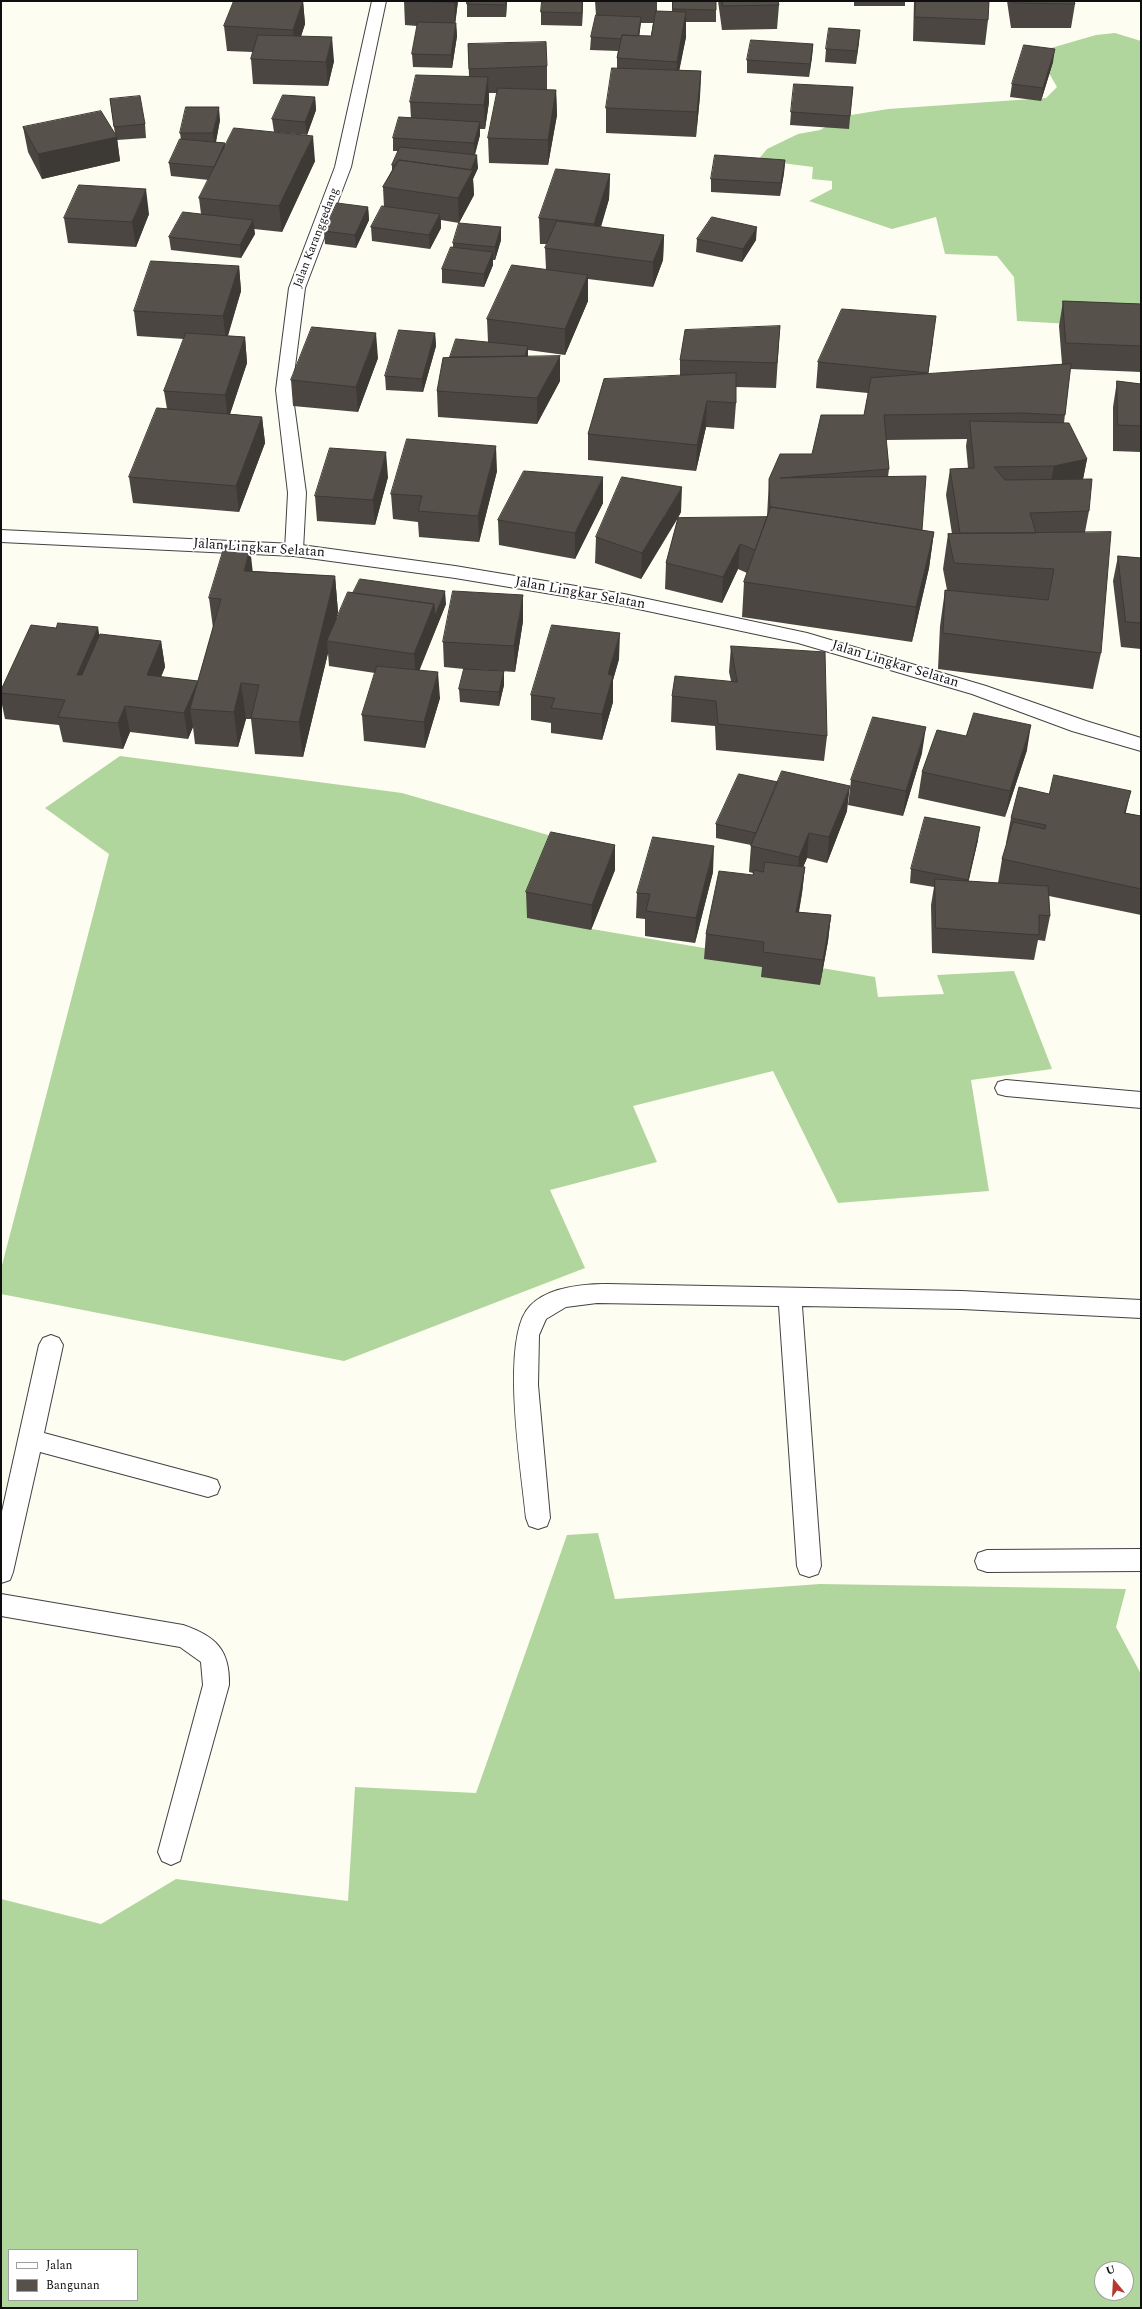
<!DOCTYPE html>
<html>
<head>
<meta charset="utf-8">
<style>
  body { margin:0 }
  #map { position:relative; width:1142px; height:2309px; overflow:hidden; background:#fefdf1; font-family:Spectral,serif }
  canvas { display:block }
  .frame { position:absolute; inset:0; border:2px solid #0f0f0f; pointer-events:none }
  .legend { position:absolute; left:8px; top:2249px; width:130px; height:52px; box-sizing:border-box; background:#fff; border:1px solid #9f9f9f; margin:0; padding:5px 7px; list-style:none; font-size:12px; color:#0f0f0f }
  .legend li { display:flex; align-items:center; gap:8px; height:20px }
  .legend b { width:20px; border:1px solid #9f9f9f }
  .north { position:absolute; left:1094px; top:2261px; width:40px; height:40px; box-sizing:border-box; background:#fff; border:1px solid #9f9f9f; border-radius:50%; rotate:342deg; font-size:11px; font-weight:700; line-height:16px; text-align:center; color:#0f0f0f }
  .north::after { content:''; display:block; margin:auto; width:14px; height:18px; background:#b63830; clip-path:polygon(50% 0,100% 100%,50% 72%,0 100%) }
</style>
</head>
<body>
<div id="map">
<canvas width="1142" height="2309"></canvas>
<div class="frame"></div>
<ul class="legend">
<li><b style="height:5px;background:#fff"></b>Jalan</li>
<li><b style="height:11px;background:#57514c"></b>Bangunan</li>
</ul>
<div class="north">U</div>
</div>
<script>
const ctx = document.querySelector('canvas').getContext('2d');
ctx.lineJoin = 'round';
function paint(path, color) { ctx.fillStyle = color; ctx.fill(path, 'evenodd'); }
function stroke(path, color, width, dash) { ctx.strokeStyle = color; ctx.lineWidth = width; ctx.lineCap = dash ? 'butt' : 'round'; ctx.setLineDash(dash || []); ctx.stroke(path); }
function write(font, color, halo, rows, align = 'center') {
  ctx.font = font + ' Spectral,serif'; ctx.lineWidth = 4; ctx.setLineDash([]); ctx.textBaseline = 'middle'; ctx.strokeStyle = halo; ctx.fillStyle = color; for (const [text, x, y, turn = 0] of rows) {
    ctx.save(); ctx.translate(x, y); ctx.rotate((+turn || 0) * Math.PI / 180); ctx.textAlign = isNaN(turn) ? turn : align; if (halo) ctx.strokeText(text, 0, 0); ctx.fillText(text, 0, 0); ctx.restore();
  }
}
paint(new Path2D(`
  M1115,33L1141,41V328L1017,321L1014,277L997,256L945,254L936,217L892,229L809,201L832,189V181L812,179L813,167L758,160L767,149L798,134L820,130L845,116L888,109L1046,98L1057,87L1039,56L1044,50L1096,35Z
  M120,756L402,793L562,839L527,918L875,977L878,997L944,994L937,975L1014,971L1052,1069L971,1080L989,1191L838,1203L773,1071L633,1106L657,1162L550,1190L585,1268L344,1361L1,1294V1269L109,854L45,808Z
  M598,1533L615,1599L820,1584L1126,1589L1116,1627L1141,1674V2308H1V1899L101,1924L176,1879L348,1901L355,1787L476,1793L567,1535ZM9,2250H137V2300H9ZM1102,2269H1126V2293H1102Z`), '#b1d69d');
const minor = new Path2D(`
  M372,1H386L351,167L305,288L292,390L306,493L303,550L300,554L294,556L288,554L285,550L288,493L276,390L289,288L335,167Z
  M1006,1080L1141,1092V1108L1006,1096L998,1094L995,1088L998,1082Z
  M607,1284L962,1291L1141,1300V1318L962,1309L802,1306L821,1566L818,1574L809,1577L800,1574L797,1566L779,1306L597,1303L566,1307L546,1319L539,1335L538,1385L550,1518L547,1526L538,1529L529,1526L526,1518C522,1474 499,1337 530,1306C548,1287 582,1284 607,1284Z
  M51,1335L59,1338L63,1345L44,1433L208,1477L217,1480L220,1487L217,1494L208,1497L40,1452L13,1572L10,1580L1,1583V1516L39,1345L43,1338Z
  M1141,1549V1571L987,1572L978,1569L975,1561L978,1553L987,1550Z
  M1,1594L183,1625C215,1636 230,1649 229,1685L180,1861L171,1865L162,1861L158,1852L203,1685L201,1662L180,1647L1,1616Z`);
const tertiary = new Path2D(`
  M1,530L294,544L455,566L624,594L807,633L986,686L1086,721L1141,738V751L1072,731L972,694L798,643L624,606L455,578L294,556L1,542Z`);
stroke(minor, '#424242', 2);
stroke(tertiary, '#424242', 2);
paint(minor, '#fff');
paint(tertiary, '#fff');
paint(new Path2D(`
  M234,1H320V2L303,1L305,24L301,36L334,61L328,86L253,84L251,59L253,52L227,51L224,26Z
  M404,1H458L455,23H456L457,36L452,68L413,67L412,54L417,26L405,25Z
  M507,1L506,17H467V4Z
  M542,1H583L582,26L541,25V12Z
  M595,1H657V11L672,12V1H716V22H686V37L679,70L701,71L700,96L696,137L606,133V108L617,68V58L618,51L590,50L591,37L596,15ZM641,23H653L651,36H639Z
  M718,1H778L779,5L777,29L722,30Z
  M854,1H905V6H854Z
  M914,1H989L988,20L985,45L913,41Z
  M1007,1H1074L1075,4L1071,28H1011Z
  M860,30L856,64L825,62L826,49Z
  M468,44L547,66V90H556L557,115L548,165L489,163L488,138L497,93H489V102L485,129H480V135L475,155L478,168L473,179L474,195L459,223L441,220V228L430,249L372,241L371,227L384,207L383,187L392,170V165L398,151H393V138L411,118L410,102L469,77Z
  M813,44L812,57L809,77L747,73V60Z
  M1053,62L1041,101L1010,97L1012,84Z
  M853,87L849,129L790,125L791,112Z
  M315,97L316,110L307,135L274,132L272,119Z
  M110,99L145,124L146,138L117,140L120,161L42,179L28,152L23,127L115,134Z
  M220,120L216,142L225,143V146L315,161L282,232L254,229L255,234L241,258L171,250L169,237L201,214L199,198L209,180L171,176L169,163L181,140L180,133Z
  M785,160L784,173L780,196L711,192V179Z
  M610,174L609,199L601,227L664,235L663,260L653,287L588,279V301L565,355L528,350V356L560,381L537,424L438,417L437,391L450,357L488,342L487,319L546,269L545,248L547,244H540L539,218Z
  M368,207L369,220L356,248L325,244L324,231Z
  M149,214L136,247L68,243L64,218Z
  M501,227V240L495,260H493V265L484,287L442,283V269L453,248V243Z
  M697,239L756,240L742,262L696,252Z
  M239,266L241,291L228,336L245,337L247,363L230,414L262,417L265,443L239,512L133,503L129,477L167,409L164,391L184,339L137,336L134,311Z
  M1063,301L1141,304V372L1070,369L1064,423L1087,459L1083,479L1089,511L1085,532L1101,653L1093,689L938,669L940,626L945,590H947L943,569L948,534H952L946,495L950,469L968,468L966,446L967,439L886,440L889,469L888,477L922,530L934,532L929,568L912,642L742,617L744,582L747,573L738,569L722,603L665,589L666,563L678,518L641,579L595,563L596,537L681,512L678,518L767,517L769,479L812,454L864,415L868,393L816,388L818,362L933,341L928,374L1062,364L1059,326Z
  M780,326L776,388L736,387V403L734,429L706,427L696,471L588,460V434L680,376V360Z
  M435,333L436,346L423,392L386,390L385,376Z
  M378,358L358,412L293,406L291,380Z
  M1117,381L1141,384V452L1113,451V407Z
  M497,471L479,542L419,537L418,522L393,519L391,494Z
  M388,477L375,525L317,521L315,496Z
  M603,503L575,559L499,545L498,520Z
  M1118,556L1141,558V649L1121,647L1113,581Z
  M253,571L335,576L338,612L336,618L446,604L419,670L440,698L425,748L364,741L362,715L375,673L329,666L328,653L303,757L255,754L251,719H246L238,747L195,744L193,727L188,739L130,732L123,749L63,742L59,725L5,719L1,700V690L99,636L161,641L165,667L161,677L198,681L213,628L209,598Z
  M523,621L515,672L473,669L504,671V685L499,706L460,702L459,689L464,669L444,667L443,642Z
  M731,646L827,736L824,761L716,750L715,726L671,722L672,696L731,681L729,672Z
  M619,659L613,680V702L602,740L551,733V723L531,720V695Z
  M1027,750L1005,817L918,798L922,772Z
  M922,753L903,816L848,805L851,780Z
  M847,811L827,863L807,858L803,867H805L802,893L799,912L831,915L828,941L820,985L761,977L762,967L704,959L706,934L753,875V873L749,872L751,845L716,838V824Z
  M1126,813L1141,816V915L1049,896L1050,916L1045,941L1038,940L1034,960L932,953L931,905L934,887L910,883L911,869L978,840L968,881L998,883L1002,859L1007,843H1006L1011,818Z
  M615,870L591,930L527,918L526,892Z
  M713,872L695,943L645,936V919L636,918L637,893Z`), '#4b4641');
paint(new Path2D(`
  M303,1L305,24L295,55L293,30Z
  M454,1H458L455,26Z
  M506,1H507L506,17Z
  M582,1H583L582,26Z
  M686,12V37L676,87L677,62Z
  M641,17L640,30L637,53V40Z
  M456,23L457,36L452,68L451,55Z
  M860,30L859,43L856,64L857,51Z
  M332,37L334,61L328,86L326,62Z
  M813,44L812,57L809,77L810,64Z
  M1055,49L1053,62L1041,101L1043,88Z
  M701,71L700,96L696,137L697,112Z
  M488,77L489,102L485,129L484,105Z
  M556,90L557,115L548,165V140Z
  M315,97L316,110L307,135L305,122Z
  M219,107L220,120L215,146L213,133Z
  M480,122V135L474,156V143Z
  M313,136L315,161L282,232L279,206Z
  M117,137L120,161L42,179L38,154Z
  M225,143L226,156L215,180L214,167Z
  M477,155L478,168L473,179L474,195L459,223L458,198L470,172Z
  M785,160L784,173L780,196L781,183Z
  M610,174L609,199L594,249V224Z
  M146,189L149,214L136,247L132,222Z
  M368,207L369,220L356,248L355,235Z
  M440,214L441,228L430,249L429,235Z
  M253,220L255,234L241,258L240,245Z
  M501,227V240L495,260V247Z
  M757,227L756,240L742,262L743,249Z
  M664,235L663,260L653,287V262Z
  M493,252V265L484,287V274Z
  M239,266L241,291L226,341L223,316Z
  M588,275V301L565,355V329Z
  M376,333L378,358L358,412L356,387Z
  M435,333L436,346L423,392L422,379Z
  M245,337L247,363L228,420L225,395Z
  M528,346V359L520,368Z
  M560,356V381L537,424V398Z
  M707,401L706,427L696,471L697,445Z
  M262,417L265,443L239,512L236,486Z
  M496,446L497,471L479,542L478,516Z
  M386,452L388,477L375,525L373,500Z
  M1087,459L1082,484L1049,492L1054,466Z
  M603,477V503L575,559V533Z
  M682,487L681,512L641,579L642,553Z
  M934,532L929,568L912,642L916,607Z
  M740,544L738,569L722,603L723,577Z
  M250,547L254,583L244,571Z
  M335,576L338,612L331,641H327L328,653L303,757L299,722Z
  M445,591L446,604L436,629L435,616Z
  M523,595V621L515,672L514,646Z
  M434,604L436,629L416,679L414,654Z
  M98,627L102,652L82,701L77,675Z
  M620,633L619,659L613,680V702L602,740V714L608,674Z
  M161,641L165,667L151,701L147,675Z
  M504,671V685L499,706V692Z
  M438,672L440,698L425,748L424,722Z
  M198,681L201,706L190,709L193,727L188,739L184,713Z
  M241,683L246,719L238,747L234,712Z
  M125,706L130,732L123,749L118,723Z
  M1031,725L1027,750L1005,817L1010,791Z
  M926,727L922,753L903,816L906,791Z
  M850,786L847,811L827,863L829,837Z
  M1131,791L1125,816L1124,813Z
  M980,827L978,840L966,893L968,880Z
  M809,833L807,858L797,882L799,857Z
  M615,845V870L591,930L592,905Z
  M714,846L713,872L695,943L696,918Z
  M805,867L802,893L794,937L796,912Z
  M831,915L828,941L820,985L823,960Z`), '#3d3935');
const building = new Path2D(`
  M234,1H303L293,30L224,26Z
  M409,1H454V2Z
  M467,1H506V5L467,4Z
  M542,1H582V13L541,12Z
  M673,1H716V10L673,9Z
  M723,1H778L779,5L723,6Z
  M916,1H989L988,20L915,17Z
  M1014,1H1074L1075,4L1014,3Z
  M656,11L686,12L677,62L617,58L622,35L651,36Z
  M596,15L641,17L638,36L622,35L621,39L591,37Z
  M418,22L456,23L451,55L412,54Z
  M829,28L860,30L857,51L826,49Z
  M258,35L332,37L326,62L251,59Z
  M751,40L813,44L810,64L747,60Z
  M546,42L547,66L469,69L468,44Z
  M1024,45L1055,49L1043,88L1012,84Z
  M612,68L701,71L697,112L606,108Z
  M416,75L488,77L484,105L410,102Z
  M794,84L853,87L850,116L791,112Z
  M498,88L556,90L548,140L488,138Z
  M283,95L315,97L305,122L272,119Z
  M140,96L145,124L114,127L110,99Z
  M186,107H219L213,133H180Z
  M101,111L117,137L38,154L23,127Z
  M399,117L480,122L474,143L393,138Z
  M234,128L313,136L279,206L199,198Z
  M180,139L225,143L214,167L169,163Z
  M400,147L477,155L471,170L399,160L395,165H392Z
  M715,155L785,160L781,183L711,179Z
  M399,160L473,170L458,198L383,187Z
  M556,169L610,174L594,224L539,218Z
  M79,185L146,189L132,222L64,218Z
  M337,203L368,207L355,235L324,231Z
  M382,206L440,214L429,235L371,227Z
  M183,212L253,220L240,245L169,237Z
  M712,217L757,227L743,249L697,239Z
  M557,221L664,235L653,262L545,248Z
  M459,223L501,227L495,247L453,243Z
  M451,247L493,252L484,274L442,269Z
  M151,261L239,266L223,316L134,311Z
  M512,265L588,275L565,329L487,319Z
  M1063,301L1141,304V346L1066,343Z
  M842,309L936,316L928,373L818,362Z
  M780,326L777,363L680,360L685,330Z
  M312,327L376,333L356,387L291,380Z
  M399,330L435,333L422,379L385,376Z
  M186,333L245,337L225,395L164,391Z
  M456,339L528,346L525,356L450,357Z
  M560,356L537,398L437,391L443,358Z
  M1071,364L1065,415L1021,413L884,415L889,469L780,478L926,476L922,530L771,507L770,509L769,479L780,454H812L821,415H864L871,378Z
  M736,373V403L707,401L697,445L588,434L604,379Z
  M1117,381L1141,384V426L1118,425Z
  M157,408L262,417L236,486L129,477Z
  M970,421L1069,423L1087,459L1054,466L994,467L1005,480L1092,479L1089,511L1030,513L1036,533H960L950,469L974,468Z
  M407,439L496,446L478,516L418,511L422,496L391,494Z
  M330,448L386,452L373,500L315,496Z
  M524,471L603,477L575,533L498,520Z
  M622,477L682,487L642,553L596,537Z
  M771,507L934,532L916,607L744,582Z
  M767,517L755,550L740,544L723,577L666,563L678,518Z
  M1111,532L1101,653L943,633L945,590L1048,600L1054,569L954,563L948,534Z
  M225,545L250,547L244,571L335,576L299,722L251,718L259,685L241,683L234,712L190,709L221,599L209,598Z
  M1118,556L1141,558V623L1126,622Z
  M360,579L445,591L435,616L434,604L353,593Z
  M453,591L523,595L514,646L443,642Z
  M348,592L434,604L414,654L327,641Z
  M58,623L98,627L77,675H82L100,634L161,641L147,675L198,681L184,713L125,706L118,723L58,717L65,700L1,693V690L31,625L56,628Z
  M552,625L620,633L608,674L613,676L602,714L551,708L555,698L531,695Z
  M731,646L825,652L827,736L718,724L716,701L672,696L675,676L737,682Z
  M377,666L438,672L424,722L362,715Z
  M464,669L504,671L499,692L459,689Z
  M974,713L1031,725L1010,791L922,772L937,730L966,736Z
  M873,717L926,727L906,791L851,780Z
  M782,771L850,786L829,837L809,833L799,857L751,846Z
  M739,774L778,782L756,833L716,824Z
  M1054,775L1131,791L1124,813L1141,816V889L1002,859L1013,822L1045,829L1046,825L1011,818L1019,787L1049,794Z
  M925,817L980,827L968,880L911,869Z
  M551,832L615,845L592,905L526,892Z
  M653,837L714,846L696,918L646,911L650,894L637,893Z
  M765,862L805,867L796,912L831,915L823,960L763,952L764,942L706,934L719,871L753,875L754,870L763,872Z
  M935,879L1048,886L1050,916L1039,915V935L936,928Z`);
paint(building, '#57514c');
stroke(building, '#3d3935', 1);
write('12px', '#0f0f0f', '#fff', [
  ["Jalan Karanggedang",317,238,-69]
]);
write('14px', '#0f0f0f', '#fff', [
  ["Jalan Lingkar Selatan",259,549,4],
  ["Jalan Lingkar Selatan",580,594,10],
  ["Jalan Lingkar Selatan",895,665,17]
]);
</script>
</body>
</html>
